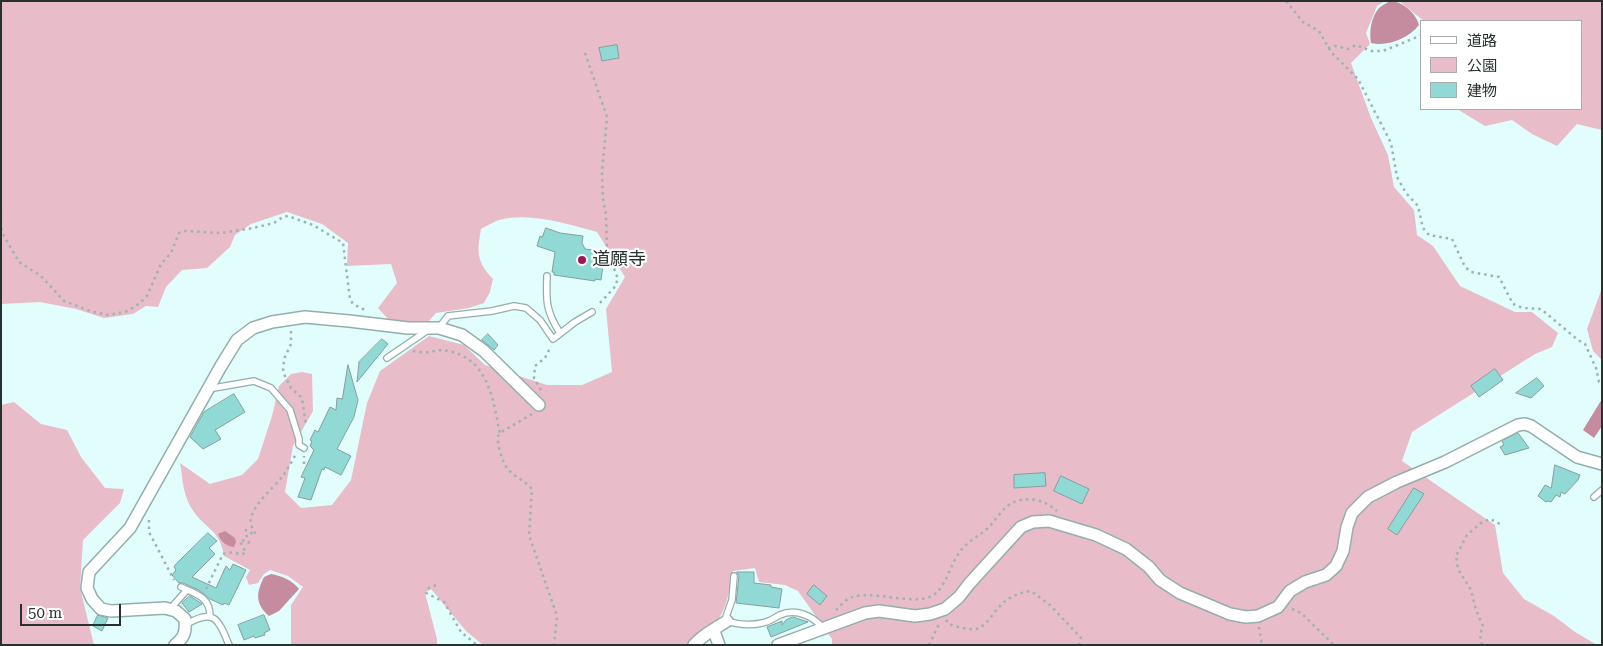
<!DOCTYPE html>
<html>
<head>
<meta charset="utf-8">
<style>
  body { margin:0 }
  #map { position:relative; width:1603px; height:646px; overflow:hidden; background:#e2fefc; font-family:"Roboto Serif","Noto Sans JP",serif }
  canvas { display:block }
  .frame { position:absolute; inset:0; border:2px solid #263130; pointer-events:none }
  .legend { position:absolute; left:1420px; top:20px; width:162px; height:90px; box-sizing:border-box; background:#fff; border:1px solid #a8adac; margin:0; padding:6px 9px; list-style:none; font-size:15px; color:#263130 }
  .legend li { display:flex; align-items:center; gap:10px; height:25px }
  .legend b { width:25px; border:1px solid #a8adac }
  .scale { position:absolute; left:20px; top:604px; width:101px; height:22px; box-sizing:border-box; border:2px solid #263130; border-top:0; padding-left:6px; font-size:15px; line-height:18px; white-space:nowrap; color:#263130; -webkit-text-stroke:4px #fff; paint-order:stroke }
</style>
</head>
<body>
<div id="map">
<canvas width="1603" height="646"></canvas>
<div class="frame"></div>
<ul class="legend">
<li><b style="height:6px;background:#fff"></b>道路</li>
<li><b style="height:14px;background:#e8bcc9"></b>公園</li>
<li><b style="height:14px;background:#90d9d5"></b>建物</li>
</ul>
<div class="scale">50 m</div>
</div>
<script>
const ctx = document.querySelector('canvas').getContext('2d');
ctx.lineJoin = 'round';
function paint(path, color) { ctx.fillStyle = color; ctx.fill(path, 'evenodd'); }
function stroke(path, color, width, dash) { ctx.strokeStyle = color; ctx.lineWidth = width; ctx.lineCap = dash ? 'butt' : 'round'; ctx.setLineDash(dash || []); ctx.stroke(path); }
function write(font, color, halo, rows, align = 'center') {
  ctx.font = font + ' "Roboto Serif","Noto Sans JP",serif'; ctx.lineWidth = 4.5; ctx.setLineDash([]); ctx.textBaseline = 'middle'; ctx.strokeStyle = halo; ctx.fillStyle = color; for (const [text, x, y, turn = 0] of rows) {
    ctx.save(); ctx.translate(x, y); ctx.rotate((+turn || 0) * Math.PI / 180); ctx.textAlign = isNaN(turn) ? turn : align; if (halo) ctx.strokeText(text, 0, 0); ctx.fillText(text, 0, 0); ctx.restore();
  }
}
paint(new Path2D(`
  M1,1H1385L1377,6L1366,33L1370,44L1351,63L1371,118L1388,155L1394,187L1414,210L1417,235L1433,246L1460,286L1515,312H1532L1558,333L1552,347L1535,354L1412,432L1402,461L1495,525L1503,573L1524,599L1554,616L1575,632L1597,645H832V639L798,591L785,585L759,582L755,568L733,571C729,588 728,610 715,623C704,633 697,629 687,645H483L466,631L431,589L425,593L437,639V645H291V605L303,587L288,576L270,570L264,574L258,583L249,585L246,577L250,570L224,556C220,530 207,530 194,512C183,498 183,480 180,463L210,484L242,475L258,459L272,416L279,386L291,374L302,372L312,374L313,411L293,446L285,492L301,508L332,505L351,480L367,403L380,371L429,336L464,345L485,365L547,385H582L612,372L606,309L625,277L597,232C566,224 531,212 499,220C493,222 487,226 481,229C477,252 476,261 493,279L490,292L484,303L469,308L436,313L427,323L389,320L378,308L397,283L391,264L347,266L348,243L322,224L287,212L251,224L235,235L230,247L207,268L182,270L166,287L158,307L146,306L133,314L104,318L76,309L40,302L1,304Z
  M1399,1H1602V130L1577,124L1557,146L1532,134L1512,120L1485,126L1457,109H1582V21H1424Z
  M1602,288V360L1593,351L1587,329Z
  M14,402L41,424L67,430L81,457L105,488L124,489L120,503L83,540L80,588L94,645H1V405Z`), '#e8bcc9');
paint(new Path2D(`
  M1390,1C1402,1 1416,13 1419,25C1409,38 1388,47 1371,43C1369,32 1371,17 1379,8C1382,5 1387,3 1390,1Z
  M1602,399V426L1594,438L1583,430Z
  M225,531L235,538L236,542L234,547C226,546 221,542 218,534Z
  M271,574C282,576 292,580 299,589L279,611L269,616C255,604 256,593 264,577Z`), '#c48c9e');
const building = new Path2D(`
  M617,45L619,58L602,61L599,48Z
  M546,228L560,233L583,236L582,243L585,249L599,251L597,264L603,265L601,280L595,279V281L554,275V272H552L555,252L537,246L540,236L542,237Z
  M488,334L498,345L494,350L482,340Z
  M382,339L388,344L357,382L359,362Z
  M348,365L358,400L354,417L337,449L351,456L341,475L325,467L324,470L322,469L311,500L298,497L305,478L301,477L314,450L310,446L312,441L310,440L315,430L318,432L330,407L336,410L337,398L342,399Z
  M1495,369L1503,380L1479,397L1471,386Z
  M1537,378L1544,386L1531,398L1516,393Z
  M234,394L245,412L215,430L221,439L203,449L190,437L204,412Z
  M1518,433L1529,448L1505,455L1500,447L1504,445L1502,441Z
  M1555,465L1580,475L1578,480L1565,494L1561,492L1560,497L1556,495L1551,502L1548,501L1546,502L1538,496L1545,485L1551,488Z
  M1045,473L1046,486L1014,488V475Z
  M1061,476L1089,489L1082,504L1054,491Z
  M1414,488L1424,494L1397,535L1388,529Z
  M208,533L217,541L209,548L215,554L192,577L216,588L226,566L230,570L233,564L246,570L229,605L224,603L223,605L210,599L199,590L183,583H179L172,575L176,570L174,567L176,564Z
  M737,572H754V583L771,585V587L782,589L779,608L736,603L739,576Z
  M814,585L827,596L820,605L807,594Z
  M190,596L202,604L189,612L182,603Z
  M98,615L108,618L102,631L93,626Z
  M264,615L270,630L264,633L265,635L255,638L254,636L244,640L238,625Z
  M793,617L808,622L771,637L767,627L782,621V625L786,620Z`);
paint(building, '#90d9d5');
stroke(building, '#859f9e', 1);
const lane = new Path2D(`
  M547,276C546,302 546,311 560,333
  M439,328L448,316L492,311L514,306L526,308L540,320L553,339L575,322L592,312
  M387,358L428,330
  M208,389L254,381L271,388L290,410L299,439V445L304,448
  M1594,497L1602,490
  M734,576L732,600L726,617L727,621C739,625 749,626 762,623C769,622 774,618 780,615C796,608 813,616 823,628
  M181,587C196,594 210,597 210,616
  M170,609L187,590
  M185,625C214,608 218,618 229,645`);
const street = new Path2D(`
  M714,631L719,645
  M175,645C185,637 186,631 185,619L176,611L165,608L111,611L101,609L92,599L87,588L89,572L130,528L221,366L237,340L253,328L272,322L305,317L349,321L408,328H439L462,335L484,351L539,405
  M694,645C703,634 715,629 727,621
  M778,645L865,613L879,611L915,616L930,614L945,609L959,597L969,584L1021,527L1033,522L1049,521L1096,535L1126,549L1149,567L1160,580L1180,593L1230,614L1246,617L1258,616L1278,607L1290,591L1305,582L1326,575L1336,566L1343,551L1347,527L1352,513L1368,497L1397,482L1445,462L1518,425L1525,424L1531,426L1577,457L1602,464`);
stroke(lane, '#94aeac', 8);
stroke(street, '#94aeac', 14);
stroke(new Path2D(`
  M1286,1L1303,22L1319,31L1331,52L1358,79L1391,143L1397,177L1406,193L1418,206L1423,228L1429,235L1452,239L1465,267L1471,272L1499,277L1513,304L1523,308L1541,309L1578,340L1585,344L1596,368L1599,382L1602,383
  M1328,48L1335,46L1348,49L1356,45L1371,51H1383L1422,35
  M585,53L607,117L602,173L603,199L606,215L607,249L618,279L614,288L598,305
  M1,209V217
  M1,228L4,236L19,262L41,276L64,301L93,312L109,315L128,311L140,303L147,296L161,264L171,253L179,233L185,231L221,233L253,228L274,223L283,217L288,216L313,225L343,243L350,299L353,304L365,310
  M291,331V344L284,359L283,372L291,388L302,398L306,425
  M413,351C418,352 424,353 429,352C435,351 441,349 448,351C489,359 493,400 500,434
  M541,390L534,378L535,366L545,358L551,346
  M532,414L503,431L498,436C497,444 502,461 507,468C513,476 525,481 532,489L529,535L557,616L554,645
  M304,464V456
  M149,520V532L174,580
  M436,585L429,588L426,593L444,602L461,632L477,645
  M206,589L223,554C232,550 238,556 246,553L240,541L242,540L248,543L249,542L245,532L246,530L255,535V533C253,529 250,524 251,518C254,504 273,488 282,477C288,469 292,461 297,452
  M1292,609L1301,613L1334,645
  M836,610C840,606 845,600 850,598C872,588 919,609 936,593C947,583 950,566 959,553C966,542 978,537 988,528C994,522 999,514 1005,508C1020,494 1043,498 1057,511
  M946,620L949,624C957,627 968,630 976,629C986,627 993,613 999,607C1008,597 1018,593 1031,591L1050,605L1081,638L1079,645
  M1259,627L1262,645
  M929,645L939,624
  M1482,645L1480,635L1483,626L1476,610L1471,590L1458,569L1456,556L1467,535L1481,523L1490,519L1500,524`), '#9db2b1', 2.5, [2.5, 4]);
stroke(lane, '#fff', 5.5);
stroke(street, '#fff', 11);
for (const [x, y, r, color] of [
  [582,260,5,"#a1135a"]
]) { const dot = new Path2D(); dot.arc(x, y, r, 0, 2 * Math.PI); ctx.fillStyle = color; ctx.fill(dot); stroke(dot, '#fff', 2); }
write('18px', '#263130', '#fff', [
  ["道願寺",592,260]
], 'left');
</script>
</body>
</html>
